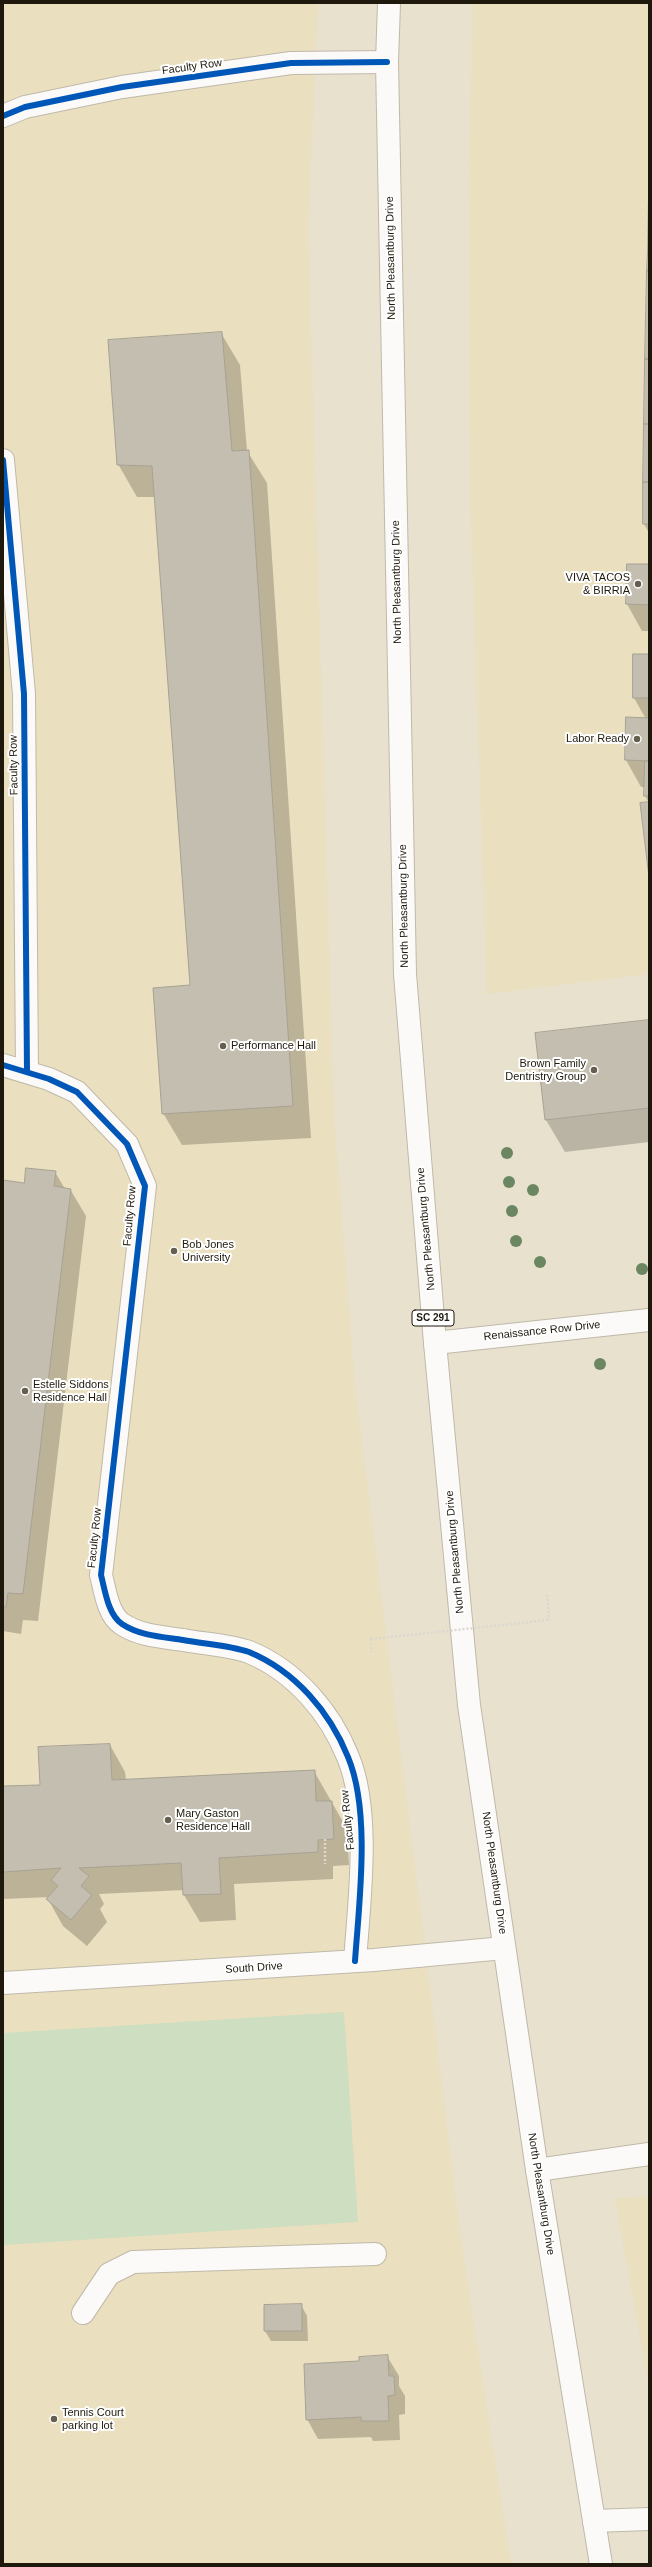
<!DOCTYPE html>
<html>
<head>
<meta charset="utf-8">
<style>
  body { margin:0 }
  #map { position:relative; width:652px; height:2567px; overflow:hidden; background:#e8e1ce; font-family:Helvetica,sans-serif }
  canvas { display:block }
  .frame { position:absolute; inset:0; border:4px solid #1e190c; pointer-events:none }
</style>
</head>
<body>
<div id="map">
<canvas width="652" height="2567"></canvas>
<div class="frame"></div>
</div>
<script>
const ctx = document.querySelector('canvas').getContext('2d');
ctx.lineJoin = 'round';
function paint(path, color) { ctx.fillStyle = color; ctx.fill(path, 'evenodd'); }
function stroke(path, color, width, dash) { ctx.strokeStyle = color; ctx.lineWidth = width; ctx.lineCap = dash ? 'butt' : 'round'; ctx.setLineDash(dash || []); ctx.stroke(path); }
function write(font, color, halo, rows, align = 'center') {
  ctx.font = font + ' Helvetica,sans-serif'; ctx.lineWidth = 4; ctx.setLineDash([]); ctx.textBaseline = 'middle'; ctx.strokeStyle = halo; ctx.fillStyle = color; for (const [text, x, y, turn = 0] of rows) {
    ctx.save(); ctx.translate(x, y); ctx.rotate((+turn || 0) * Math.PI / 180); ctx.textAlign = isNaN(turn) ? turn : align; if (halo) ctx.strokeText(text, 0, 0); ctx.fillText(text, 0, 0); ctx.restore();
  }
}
paint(new Path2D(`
  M3,3H318L308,227L334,1117L355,1385L462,2246L511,2564H3Z
  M473,3H649V974L487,994L470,489L469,170Z
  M649,2196V2386L615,2199Z`), '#eadfbf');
paint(new Path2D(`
  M344,2012L358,2222L3,2245V2033Z`), '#cedec1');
paint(new Path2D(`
  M649,256V533L644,524Z
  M221,333L240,365L247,451L267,483L311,1138L182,1145L163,1113L191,986L155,497H137L118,464Z
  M628,565H649V631H642L627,604Z
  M649,655V803L645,796V787H641L626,760V718L646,719L634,698Z
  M649,1021V1142L565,1152L546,1120L536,1034Z
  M55,1172L65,1189H70L86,1216L38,1621L23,1620L21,1634L3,1631V1181L24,1184Z
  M110,1745L125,1772L126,1781L314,1771L347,1829L349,1865L333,1866V1879L234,1884L236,1920L200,1922L184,1895V1890L99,1894L104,1904L100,1909L107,1922L87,1946L63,1926L48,1899L50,1897L3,1899V1787L41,1786Z
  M301,2305L307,2316L308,2341H271L265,2331V2306Z
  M387,2356L399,2376V2386L405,2396V2414L399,2415L400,2440L373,2441L371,2437L318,2439L307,2419L360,2362Z`), '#0003');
const building = new Path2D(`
  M649,169V252H648Z
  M648,252H649V271H647Z
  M647,271H649V359H645Z
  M222,332L232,451L249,450L293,1106L162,1114L153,988L190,985L152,466L117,465L108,340Z
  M645,359H649V424H644Z
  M644,424H649V482H643Z
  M643,482H649V524H643Z
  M627,564H649V605L626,604Z
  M633,654H649V698H633Z
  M626,717L649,718V761L625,760Z
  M645,761H649V796H644Z
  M649,802V877L640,803Z
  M649,1020V1108L545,1120L535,1033Z
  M26,1168L56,1171L54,1186L71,1189L23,1594L8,1593L6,1607H3V1180L24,1183Z
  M110,1744L112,1780L315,1770L316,1801H332L334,1839L318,1840V1852L219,1858L221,1894L183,1895L181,1863L79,1868L89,1876L81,1886L92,1895L71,1920L46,1899L58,1886L51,1880L61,1868L3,1872V1786L40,1785L38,1747Z
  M302,2304V2331H264V2305Z
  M388,2355L389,2376H394L395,2395L388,2396L389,2421H361V2417L306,2420L304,2364L359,2361V2357Z`);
paint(building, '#c3beaf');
stroke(building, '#a8a294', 1);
const minor = new Path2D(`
  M3,116L25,107L122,87L291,63L387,62
  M3,460L24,694L27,1072
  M3,1065L49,1079L77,1092L127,1144L145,1186L101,1575C105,1590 108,1615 122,1624C140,1636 163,1637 183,1640C204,1644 229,1645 249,1652C295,1671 330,1712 348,1757C371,1812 359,1903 355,1961
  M435,1343L649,1320
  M3,1983L374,1960L504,1948
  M537,2170L649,2154
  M83,2313L109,2274L133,2262L375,2254
  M594,2521L649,2519`);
const major = new Path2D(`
  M389,3L387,62L405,974L435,1343L469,1705L537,2170L601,2564`);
stroke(minor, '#bfb9aa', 24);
stroke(major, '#bfb9aa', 24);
stroke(new Path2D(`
  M547,1595L549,1620
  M371,1639V1652
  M325,1839V1864`), '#dad8d1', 2.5, [2, 2]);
stroke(minor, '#fcfaf8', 22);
stroke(major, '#fcfaf8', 22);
stroke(new Path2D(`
  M371,1639L549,1620`), '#dad8d1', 2.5, [2, 2]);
stroke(new Path2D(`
  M3,116L25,107L122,87L291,63L387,62
  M3,460L24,694L27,1072
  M3,1065L49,1079L77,1092L127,1144L145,1186L101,1575C105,1590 108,1615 122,1624C140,1636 163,1637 183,1640C204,1644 229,1645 249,1652C295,1671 330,1712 348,1757C371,1812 359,1903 355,1961`), '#0057b8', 6);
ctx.fillStyle = '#6b8762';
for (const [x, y] of [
  [507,1153],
  [509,1182],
  [533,1190],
  [512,1211],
  [516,1241],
  [540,1262],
  [642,1269],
  [600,1364]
]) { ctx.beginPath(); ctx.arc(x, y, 6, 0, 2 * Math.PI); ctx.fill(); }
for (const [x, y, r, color] of [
  [638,584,4,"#655f50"],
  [637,739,4,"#655f50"],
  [223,1046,4,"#655f50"],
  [594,1070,4,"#655f50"],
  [174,1251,4,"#655f50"],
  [25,1391,4,"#655f50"],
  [168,1820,4,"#655f50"],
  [54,2419,4,"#655f50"]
]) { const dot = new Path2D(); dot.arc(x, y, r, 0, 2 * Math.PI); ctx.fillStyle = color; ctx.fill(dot); stroke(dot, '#fff', 1.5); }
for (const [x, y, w] of [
  [433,1318,42]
]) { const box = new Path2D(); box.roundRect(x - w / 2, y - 8, w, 16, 3); ctx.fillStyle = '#fff'; ctx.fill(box); stroke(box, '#1e190c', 1); }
write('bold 10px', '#1e190c', null, [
  ["SC 291",433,1318]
]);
write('11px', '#1e190c', '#fff', [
  ["Faculty Row",192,67,-8],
  ["North Pleasantburg Drive",391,258,-91],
  ["North Pleasantburg Drive",397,582,-91],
  ["Faculty Row",14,765,-91],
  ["North Pleasantburg Drive",404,906,-91],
  ["Faculty Row",130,1216,-85],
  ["North Pleasantburg Drive",426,1229,-95],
  ["Renaissance Row Drive",542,1331,-6],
  ["Faculty Row",95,1538,-84],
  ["North Pleasantburg Drive",455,1552,-95],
  ["Faculty Row",348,1820,-96],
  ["North Pleasantburg Drive",494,1873,82],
  ["South Drive",254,1968,-4],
  ["North Pleasantburg Drive",541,2194,81]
]);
write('11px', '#1e190c', '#fff', [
  ["VIVA TACOS",630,578,"right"],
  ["& BIRRIA",630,591,"right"],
  ["Labor Ready",629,739,"right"],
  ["Performance Hall",231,1046],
  ["Brown Family",586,1064,"right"],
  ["Dentristry Group",586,1077,"right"],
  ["Bob Jones",182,1245],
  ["University",182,1258],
  ["Estelle Siddons",33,1385],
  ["Residence Hall",33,1398],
  ["Mary Gaston",176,1814],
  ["Residence Hall",176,1827],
  ["Tennis Court",62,2413],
  ["parking lot",62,2426]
], 'left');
</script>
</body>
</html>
